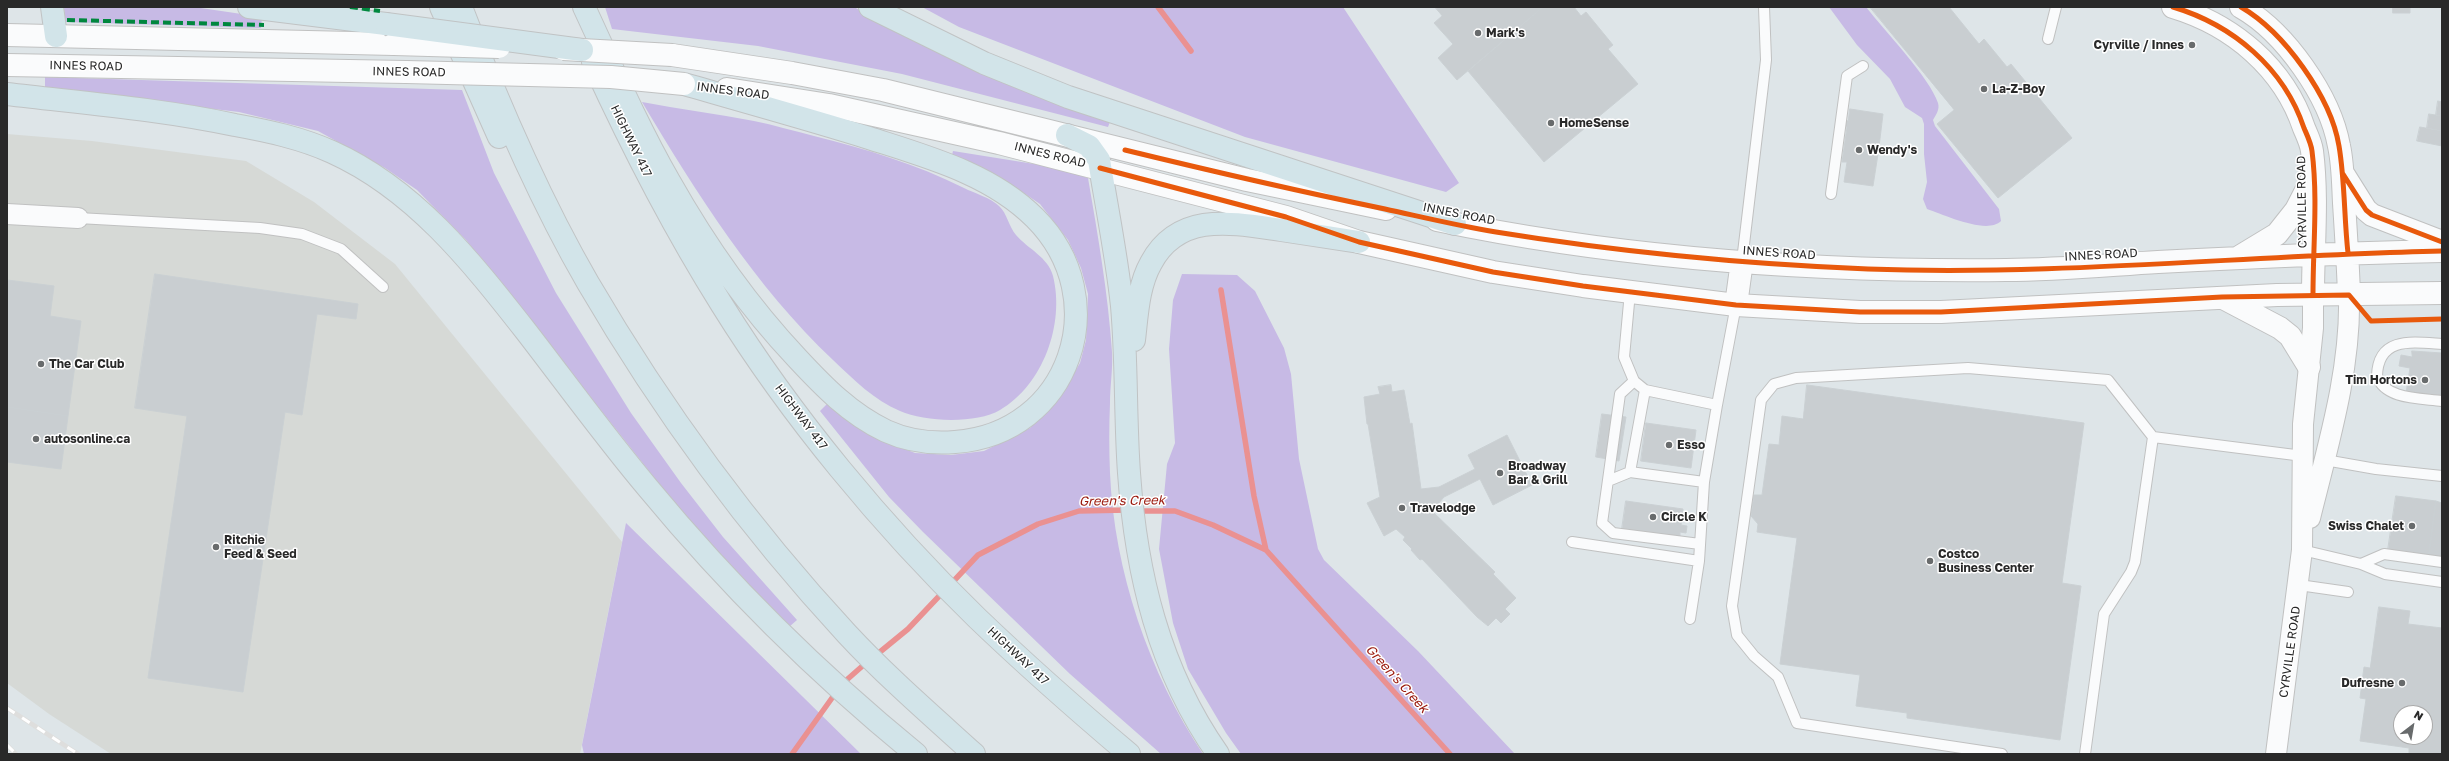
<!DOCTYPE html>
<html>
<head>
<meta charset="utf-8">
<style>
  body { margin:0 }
  #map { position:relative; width:2449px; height:761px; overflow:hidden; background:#dee5e8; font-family:"Golos Text",sans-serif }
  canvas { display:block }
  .frame { position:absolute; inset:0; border:8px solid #292929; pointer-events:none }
  .north { position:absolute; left:2393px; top:705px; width:40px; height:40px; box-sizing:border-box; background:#fff; border:1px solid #a9a9a9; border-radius:50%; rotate:31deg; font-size:11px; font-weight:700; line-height:16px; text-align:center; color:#292929 }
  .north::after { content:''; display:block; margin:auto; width:14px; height:18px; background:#686b6c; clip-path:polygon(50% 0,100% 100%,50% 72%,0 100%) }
</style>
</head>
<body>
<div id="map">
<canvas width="2449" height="761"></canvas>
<div class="frame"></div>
<div class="north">N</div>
</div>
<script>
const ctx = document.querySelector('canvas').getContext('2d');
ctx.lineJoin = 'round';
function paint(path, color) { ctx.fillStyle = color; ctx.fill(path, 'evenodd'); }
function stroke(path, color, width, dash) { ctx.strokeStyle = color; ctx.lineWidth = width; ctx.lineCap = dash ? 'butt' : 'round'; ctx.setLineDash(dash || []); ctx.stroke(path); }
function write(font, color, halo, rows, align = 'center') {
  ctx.font = font + ' "Golos Text",sans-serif'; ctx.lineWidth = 3; ctx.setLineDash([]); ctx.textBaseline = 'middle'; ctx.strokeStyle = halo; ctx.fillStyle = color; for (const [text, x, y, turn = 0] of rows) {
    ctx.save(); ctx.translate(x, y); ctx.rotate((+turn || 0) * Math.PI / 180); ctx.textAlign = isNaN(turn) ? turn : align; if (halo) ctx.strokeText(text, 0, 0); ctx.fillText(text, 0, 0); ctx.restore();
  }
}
paint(new Path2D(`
  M7,134L92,141L246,161L314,202L395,264L622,542L580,754H111L49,714L7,683Z`), '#d6d9d6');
paint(new Path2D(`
  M64,7H194L262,17L261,28L65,22Z
  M605,7H854L911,39L1111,119L1108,127L902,74L758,46L612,29Z
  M922,7H1343L1459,183L1446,192L1245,137L959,27Z
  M1829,7H1866C1884,30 1930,78 1938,103C1940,109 1936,115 1933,120L1935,126L1999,209L2001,221C1987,235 1945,215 1927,209L1923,199L1927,182L1924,154V124L1922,118L1905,107L1890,79L1857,45Z
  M45,77L462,90L494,173L556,293L631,413L681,483L723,537L797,620L789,627L715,550L683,514L466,240L417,190L385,168L318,131L239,112L45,89Z
  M642,102C679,109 717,114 754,121C774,125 794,131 814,136C866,149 916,164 964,188C974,193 991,198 999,206C1007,213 1009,227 1016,235C1028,249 1048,257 1053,276C1065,324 1043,385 1000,410C976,424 925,422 900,411C874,400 854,380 833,360C755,286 697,194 642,102Z
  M953,151L1053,167L1088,178C1098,236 1108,293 1112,352C1113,369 1110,386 1110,403C1109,426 1109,450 1110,473C1114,571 1149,673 1203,754H1161L1070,674L923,532L889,497L820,411L828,403L852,424L877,438L915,453L951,455L984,451L1030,428L1055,403L1080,363L1086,340L1088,294L1081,268L1068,240L1040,204L1006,181L952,155Z
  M1182,274L1237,275L1255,291L1284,348L1291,374L1299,459L1318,549L1324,560L1418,651L1515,754H1241L1226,733L1188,669L1173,623L1159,549L1167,464L1175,443L1169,349L1173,300Z
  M626,523L861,754H584L582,745Z`), '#c7bae5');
stroke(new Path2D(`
  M1158,7L1191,51
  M1221,290L1254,496L1266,550
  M1137,511H1175L1213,525L1266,550L1450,754
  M949,586L978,555L1038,524L1079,511L1128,510
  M875,656L908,629L943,592
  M842,684L867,662
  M792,754L837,691`), '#ea9191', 5.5);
const building = new Path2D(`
  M1435,7H1543L1457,80L1438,58L1453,44L1434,23L1442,16Z
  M1543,7H1574L1581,16L1586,12L1613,45L1608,49L1638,84L1544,162L1468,71Z
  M1870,7H1949L1979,44L1984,39L2007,67L2011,64L2072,138L1998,198L1937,124L1954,110Z
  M2393,7H2410V13H2393Z
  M2438,101L2442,102V116L2436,115Z
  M1850,109L1883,114L1879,147L1875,146L1873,153L1878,154L1873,186L1844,182L1847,162H1842L1847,127L1845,126V120L1848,121Z
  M2429,114L2442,116V131L2427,128Z
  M2420,127L2442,131V146L2417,141Z
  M155,274L358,304L356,319L317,314L302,415L285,412L243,692L148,678L187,416L135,408Z
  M7,280L54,286L50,316L81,321L68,416L7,407Z
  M2412,351L2442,353V398L2406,393L2410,368L2399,366L2401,355L2412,357Z
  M1391,385L1392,392L1404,390L1410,424L1412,423L1421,489L1439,487L1475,469L1468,455L1507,435L1532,485L1493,505L1480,479L1444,497L1432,511L1495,572L1493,574L1516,598L1505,609L1510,614L1501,623L1496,618L1488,626L1477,617L1422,559L1420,560L1411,550L1412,549L1403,540L1405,537L1396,529L1384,536L1367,503L1380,497L1368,424H1367L1364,397L1380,394L1378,387Z
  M1807,385L2084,423L2062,583L2081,586L2060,740L1907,718V713L1856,706L1860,675L1780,664L1797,538L1757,532L1758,524L1751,516L1754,495H1762L1769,444L1779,445L1782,416L1803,419Z
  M7,407L68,416L61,469L7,462Z
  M1602,414L1626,417L1619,461L1596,457Z
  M1646,423L1696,430L1691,468L1641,461Z
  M2396,496L2436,501L2429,555L2388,550Z
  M1626,501L1683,509L1681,525L1687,526L1686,533L1680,532V537L1622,529Z
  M2436,501L2442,503V557L2429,555Z
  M2379,607L2410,611L2408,624L2442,628V754H2409V748L2360,741L2366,699L2360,698L2364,667L2370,668ZM2401,713H2425V737H2401Z`);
paint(building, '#c9ced1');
stroke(building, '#cad0d3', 1);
const lane = new Path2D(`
  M2048,39L2056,7
  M1831,194L1847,76L1863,66
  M78,218L260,228L302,234L341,249L383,287
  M1742,261L1766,60L1764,7
  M1630,292L1624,357L1634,381L1645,390L1717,405L1736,305
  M2442,344C2413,342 2378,336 2377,376C2385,400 2421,398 2442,401
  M1634,381L1620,394L1602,523L1613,533L1700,544
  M1645,390L1630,472L1704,482L1717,405
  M2325,460L2376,469L2442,476
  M1608,481L1630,472
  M1572,542L1699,561L1704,482
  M2302,550L2361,564L2385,574L2442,582
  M2361,564L2384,554L2442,562
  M2299,585L2348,592
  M1690,619L1699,561
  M2002,754L1797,723L1778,677L1754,656L1737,635L1732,606L1761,400L1774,384L1796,378L1968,368L2108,380L2153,437
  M2085,754L2104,614L2131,572L2135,562L2153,437L2303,456`);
const street = new Path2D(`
  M7,214L78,218
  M2310,518C2328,445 2351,370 2349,295
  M2276,754L2302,550L2303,424L2313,328V294`);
const secondary = new Path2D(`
  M2173,7C2233,25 2284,68 2304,128C2307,135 2311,143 2312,151C2318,198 2313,247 2313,294
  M2241,7C2285,32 2330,96 2339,146C2343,164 2343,184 2344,203C2346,234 2348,264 2349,295
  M7,35L394,44
  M672,55L792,73L883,90L1247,180L1386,209
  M7,65L406,72
  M727,89L829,105L999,143L1286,217L1359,242L1493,272L1583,286L1736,305L1860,312H1941L2277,295L2442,293
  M2344,175L2366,210L2372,215L2442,242
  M1437,220C1623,259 1816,272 2006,270C2057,270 2108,265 2158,262C2253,257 2347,253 2442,251
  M2239,257L2277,234L2296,210L2312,179
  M2223,298L2280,328L2290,336L2309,367
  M1736,305L1742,261`);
const highway = new Path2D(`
  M52,7L56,36
  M249,7L386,24
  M441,7L499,137
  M461,7C497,101 537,195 588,283C661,408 748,527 847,634C886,676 931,715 974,754
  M584,7C611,65 637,125 669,181C704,243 748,306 797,358C823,386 850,414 886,431C908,441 930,444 955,442C1070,434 1116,299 1035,218C991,174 928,157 869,138C808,119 746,102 684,84
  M870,7L984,63L1068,97L1455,224
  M593,62C631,145 673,227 722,305C791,416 883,527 977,618C1026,665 1077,710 1129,754
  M7,94C83,103 160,109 235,125C268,131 301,138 332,152C414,189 470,260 525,330C566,383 605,437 648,488C729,586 818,674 916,754
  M1067,135L1089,146L1099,160C1107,209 1117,258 1122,306C1127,362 1125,417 1129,473C1136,573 1159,670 1218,754
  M1134,340C1137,315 1138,286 1151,263C1179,211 1233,223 1281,230C1307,234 1333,238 1359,242`);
stroke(lane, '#c0c1c1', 12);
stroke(street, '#c0c1c1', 22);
stroke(secondary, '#c0c1c1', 24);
stroke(highway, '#c0c3c4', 24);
stroke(lane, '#fafbfc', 10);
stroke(street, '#fafbfc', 20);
stroke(secondary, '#fafbfc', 22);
stroke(highway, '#d2e4e9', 22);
const rail = new Path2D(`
  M7,708L78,754
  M7,745L16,754`);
stroke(rail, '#dededd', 4.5);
stroke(rail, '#fff', 3, [9]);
const secondaryBridge = new Path2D(`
  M394,44L499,47
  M563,49L672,55
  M406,72L611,77L684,84`);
const highwayBridge = new Path2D(`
  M386,24L582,50`);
stroke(secondaryBridge, '#c0c1c1', 24, []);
stroke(highwayBridge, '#c0c3c4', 24, []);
stroke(secondaryBridge, '#fafbfc', 22);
stroke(highwayBridge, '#d2e4e9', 22);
stroke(new Path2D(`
  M350,7L380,11
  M67,20L264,25`), '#00873e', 4, [8, 4]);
stroke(new Path2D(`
  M2173,7C2233,25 2284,68 2304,128C2307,135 2311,143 2312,151C2318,198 2313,247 2313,294
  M2241,7C2284,32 2331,97 2339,146C2345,181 2344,218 2348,253
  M1125,150C1211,171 1298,191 1385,209C1422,217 1459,226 1496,232C1619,252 1744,264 1868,269C2059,276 2251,255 2442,251
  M1100,168L1286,217L1359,242L1493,272L1583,286L1736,305L1860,312H1941L2222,297L2349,295L2371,321L2442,319
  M2343,174L2366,210L2372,215L2442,242`), '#e8590c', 5);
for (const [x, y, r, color] of [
  [1478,33,4,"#686b6c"],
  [2192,45,4,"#686b6c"],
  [1984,89,4,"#686b6c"],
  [1551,123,4,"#686b6c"],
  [1859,150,4,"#686b6c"],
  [41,364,4,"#686b6c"],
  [2425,380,4,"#686b6c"],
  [36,439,4,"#686b6c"],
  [1669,445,4,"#686b6c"],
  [1500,473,4,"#686b6c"],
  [1402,508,4,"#686b6c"],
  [1653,517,4,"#686b6c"],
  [2412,526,4,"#686b6c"],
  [216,547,4,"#686b6c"],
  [1930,561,4,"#686b6c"],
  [2402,683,4,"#686b6c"]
]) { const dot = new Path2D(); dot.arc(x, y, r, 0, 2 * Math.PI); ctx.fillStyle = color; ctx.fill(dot); stroke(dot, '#fff', 1.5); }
write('bold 12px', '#292929', '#fff', [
  ["Mark's",1486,33],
  ["Cyrville / Innes",2184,45,"right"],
  ["La-Z-Boy",1992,89],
  ["HomeSense",1559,123],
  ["Wendy's",1867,150],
  ["The Car Club",49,364],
  ["Tim Hortons",2417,380,"right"],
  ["autosonline.ca",44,439],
  ["Esso",1677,445],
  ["Broadway",1508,466],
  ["Bar & Grill",1508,480],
  ["Travelodge",1410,508],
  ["Circle K",1661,517],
  ["Swiss Chalet",2404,526,"right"],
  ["Ritchie",224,540],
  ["Feed & Seed",224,554],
  ["Costco",1938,554],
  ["Business Center",1938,568],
  ["Dufresne",2394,683,"right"]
], 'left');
write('12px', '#292929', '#fff', [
  ["INNES ROAD",86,66,1],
  ["INNES ROAD",409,72,1],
  ["INNES ROAD",733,91,7],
  ["HIGHWAY 417",631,141,64],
  ["INNES ROAD",1050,155,14],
  ["CYRVILLE ROAD",2302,202,-91],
  ["INNES ROAD",1459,214,11],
  ["INNES ROAD",1779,253,4],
  ["INNES ROAD",2101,255,-3],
  ["HIGHWAY 417",801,417,53],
  ["CYRVILLE ROAD",2290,652,-82],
  ["HIGHWAY 417",1018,656,43]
]);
write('italic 13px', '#9a180c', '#fff', [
  ["Green's Creek",1122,501,-1],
  ["Green's Creek",1397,679,48]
]);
</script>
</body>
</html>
